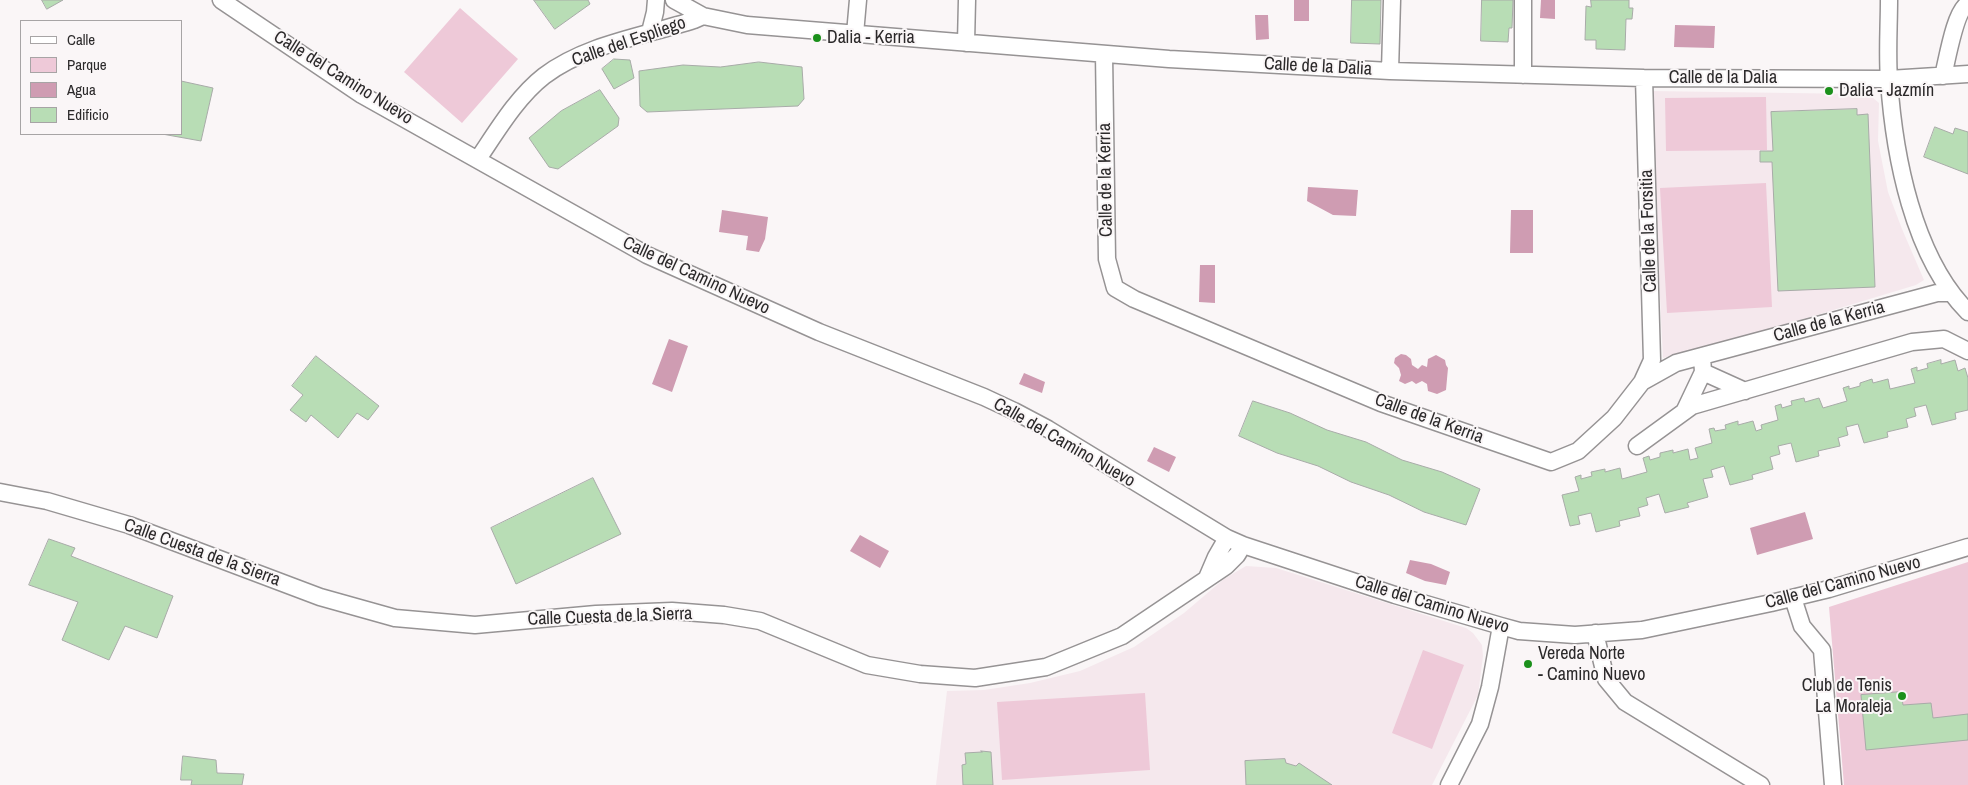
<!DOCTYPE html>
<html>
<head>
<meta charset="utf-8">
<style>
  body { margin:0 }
  #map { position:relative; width:1968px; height:785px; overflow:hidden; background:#faf6f7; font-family:"Archivo Narrow",sans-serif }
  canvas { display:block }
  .legend { position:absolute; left:20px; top:20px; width:162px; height:115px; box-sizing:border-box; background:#faf6f7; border:1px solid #a7a4a5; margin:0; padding:6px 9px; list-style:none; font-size:15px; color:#2b292a }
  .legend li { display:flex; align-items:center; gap:10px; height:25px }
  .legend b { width:25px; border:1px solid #a7a4a5 }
</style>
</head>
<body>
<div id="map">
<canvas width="1968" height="785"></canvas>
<ul class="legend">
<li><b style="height:6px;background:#fff"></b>Calle</li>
<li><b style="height:14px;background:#eec9d8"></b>Parque</li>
<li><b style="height:14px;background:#cf9cb2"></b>Agua</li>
<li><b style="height:14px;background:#b8ddb5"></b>Edificio</li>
</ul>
</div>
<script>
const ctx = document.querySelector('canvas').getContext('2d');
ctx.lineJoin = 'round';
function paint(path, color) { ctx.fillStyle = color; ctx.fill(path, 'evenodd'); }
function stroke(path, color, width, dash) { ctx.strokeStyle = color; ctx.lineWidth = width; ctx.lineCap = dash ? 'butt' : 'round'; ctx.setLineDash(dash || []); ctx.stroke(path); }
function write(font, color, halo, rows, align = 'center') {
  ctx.font = font + ' "Archivo Narrow",sans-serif'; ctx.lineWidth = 4; ctx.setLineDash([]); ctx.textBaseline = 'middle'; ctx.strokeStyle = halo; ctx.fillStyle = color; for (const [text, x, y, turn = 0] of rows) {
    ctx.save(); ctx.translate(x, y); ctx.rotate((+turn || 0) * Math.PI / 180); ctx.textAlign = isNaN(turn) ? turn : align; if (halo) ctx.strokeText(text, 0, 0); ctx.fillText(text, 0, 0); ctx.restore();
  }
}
paint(new Path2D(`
  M1650,91L1860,94L1872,97L1879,103L1878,141L1888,192L1902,229L1924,280L1916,285L1787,324L1663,358Z
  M1246,566L1276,568L1466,628L1473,633L1482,645L1483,656L1478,695L1432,785H936L947,691L984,690L1030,683L1080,671L1134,647L1184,613L1224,579Z`), '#f5e8ed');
paint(new Path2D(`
  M460,8L518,59L462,123L404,72Z
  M1766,97L1767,150L1666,151L1665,98Z
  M1766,183L1772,307L1667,313L1660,188Z
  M1968,562V785H1844L1829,607Z
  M1423,650L1464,665L1432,749L1392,733Z
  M1145,693L1150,770L1002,780L997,702Z`), '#eec9d8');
paint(new Path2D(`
  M1294,0H1309V21H1294Z
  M1541,0H1555V19L1540,18Z
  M1255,15H1268L1269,39L1256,40Z
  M1675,25L1715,26L1714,48L1674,47Z
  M1308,187L1358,190L1356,216L1333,215L1307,201Z
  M722,210L768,217L765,239L759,252L746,250L748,236L719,232Z
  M1511,210H1533V253H1510Z
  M1200,265H1215V303L1199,302Z
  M669,339L688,346L672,392L652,384Z
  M1401,354L1406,355L1411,359L1412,365L1418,369L1422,365L1427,367L1428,359L1436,355L1445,360L1446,365L1448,368L1446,390L1437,394L1428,391L1427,384L1422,381L1416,384L1412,381L1405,384L1399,381L1401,375L1399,368L1394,363L1395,358Z
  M1024,373L1045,382L1042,393L1019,384Z
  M1154,447L1176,457L1169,472L1147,461Z
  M1805,512L1813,539L1757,555L1750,528Z
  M860,535L889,551L880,568L850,551Z
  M1410,560L1431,564L1450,572L1446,585L1425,581L1406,573Z`), '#cf9cb2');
const building = new Path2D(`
  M42,0H63L47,9Z
  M534,0H588L590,4L555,29Z
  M1352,0H1381L1380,44L1351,43Z
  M1482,0H1513L1512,28H1509L1508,42L1481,41Z
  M1591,0H1629V8H1633L1632,19H1626L1625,50L1596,49V40H1585L1586,6L1591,7Z
  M614,59L630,60L634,78L614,89L602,69Z
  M759,62L802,67L804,99L798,106L647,112L640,106L639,71L683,65L720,67Z
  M181,81L213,88L201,141L162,134H181Z
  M600,90L619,118L618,126L558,169L549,167L529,138L561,111Z
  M1857,109V115L1868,114L1875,287L1778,291L1772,162H1760V151H1773L1771,112Z
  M1935,127L1953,134L1955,128L1968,132V174L1924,157Z
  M316,356L379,406L368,420L357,413L338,438L311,415L306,422L290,410L303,395L292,386Z
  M1941,360V364L1955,360L1958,371L1965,368L1968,378V410L1955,413L1956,419L1932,425L1926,405L1914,408L1916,416L1906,419L1908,427L1887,432L1888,437L1864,443L1858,424L1846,427L1848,435L1838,438L1840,446L1818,451L1819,456L1796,462L1791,443L1778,446L1780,454L1770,457L1773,469L1752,475L1753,479L1730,485L1724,466L1711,470L1713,477L1703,479L1708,497L1687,503L1689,507L1665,513L1659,494L1646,498L1648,505L1638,508L1640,516L1619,521L1620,526L1596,532L1591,513L1578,516L1580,524L1570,526L1562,495L1579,491L1575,477L1581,475V479L1592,476L1591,472L1605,469V472L1620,468L1622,479L1647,472L1643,458L1649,456L1650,460L1660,457V453L1673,450V453L1688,449L1690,460L1698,458L1695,448L1712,443L1709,429L1714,428L1715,431L1726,429L1725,425L1738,421V425L1753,421L1756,431L1762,429L1761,425L1778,420L1775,406L1781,404L1782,408L1792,405L1791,401L1804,398L1805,402L1819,398L1823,408L1847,401L1843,388L1849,386V389L1860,386V383L1872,379L1873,383L1888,379L1890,389L1915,383L1911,369L1917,367V371L1928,368L1927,364Z
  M1253,401L1290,413L1327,430L1366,442L1402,460L1442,472L1480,489L1466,525L1424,512L1389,495L1351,482L1318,466L1277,453L1239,436Z
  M593,478L621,534L516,584L491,528Z
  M49,539L75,548L71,556L173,596L157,638L125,626L109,660L62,640L78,602L29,585Z
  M1901,692L1903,705L1931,703L1933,718L1968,714V740L1866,750L1861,695Z
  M981,751L991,752L993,785H963L962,765L966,764L965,753L982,752Z
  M183,756L216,760L217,773L244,774L242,785H191L192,780H181Z
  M1285,759L1286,763L1296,766L1299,763L1332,785H1246L1245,761Z`);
paint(building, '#b8ddb5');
stroke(building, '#a8aba8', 1);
const minor = new Path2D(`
  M221,0L362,95L647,255L819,332L984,397L1014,411L1048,429L1227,538L1243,545L1395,595L1501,626L1519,631L1575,635L1642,630L1771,603L1829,589L1968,547
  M674,0L703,16L747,25L1169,59L1390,71L1644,78L1889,79L1968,74
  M1889,0C1889,26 1887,53 1889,80C1894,155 1913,257 1968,312
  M650,32L655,12L656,0
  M855,34L858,0
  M966,43L967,0
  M1104,54L1107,259L1115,288L1134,299L1381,403L1551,462L1578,451L1614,418L1642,382L1676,363L1937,293H1950
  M1390,71L1392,0
  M1523,75V0
  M1943,76C1947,61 1955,10 1968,4
  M478,159C497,131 517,97 544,76C586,44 645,36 694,20L703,16
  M1703,372L1745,391
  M1642,382L1652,360L1644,78
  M1684,412L1703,372L1702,356
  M1637,446L1692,406L1912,342L1944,339L1968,351
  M0,492L47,501L129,525L320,597L395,618L475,625L596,614L672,611L724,615L760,621L867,665L920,674L975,678L1046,667L1122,636L1226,566L1237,555L1243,545
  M1207,578L1216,557L1227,538
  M1793,598L1802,626L1822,650L1833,785
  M1595,633L1606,679L1625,702L1761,785
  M1449,785L1480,724L1490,687L1501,626`);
stroke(minor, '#969394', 19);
stroke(minor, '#fff', 16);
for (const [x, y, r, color] of [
  [817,38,5,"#1b901b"],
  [1829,91,5,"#1b901b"],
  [1528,664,5,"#1b901b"],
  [1902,696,5,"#1b901b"]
]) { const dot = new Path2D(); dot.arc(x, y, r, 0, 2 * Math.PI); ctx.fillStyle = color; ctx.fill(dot); stroke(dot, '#faf6f7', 2); }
write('18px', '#2b292a', '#faf6f7', [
  ["Dalia - Kerria",827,38],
  ["Dalia - Jazmín",1839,91],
  ["Vereda Norte",1538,654],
  ["- Camino Nuevo",1538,675],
  ["Club de Tenis",1892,686,"right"],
  ["La Moraleja",1892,707,"right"]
], 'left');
write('18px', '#2b292a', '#faf6f7', [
  ["Calle del Espliego",629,42,-19],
  ["Calle de la Dalia",1318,67,3],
  ["Calle del Camino Nuevo",343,78,32],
  ["Calle de la Dalia",1723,78],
  ["Calle de la Kerria",1106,180,-91],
  ["Calle de la Forsitia",1649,231,-92],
  ["Calle del Camino Nuevo",696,276,25],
  ["Calle de la Kerria",1829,322,-15],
  ["Calle de la Kerria",1429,419,20],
  ["Calle del Camino Nuevo",1064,443,30],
  ["Calle Cuesta de la Sierra",202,553,20],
  ["Calle del Camino Nuevo",1843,583,-15],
  ["Calle del Camino Nuevo",1432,605,17],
  ["Calle Cuesta de la Sierra",610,617,-2]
]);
</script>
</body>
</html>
